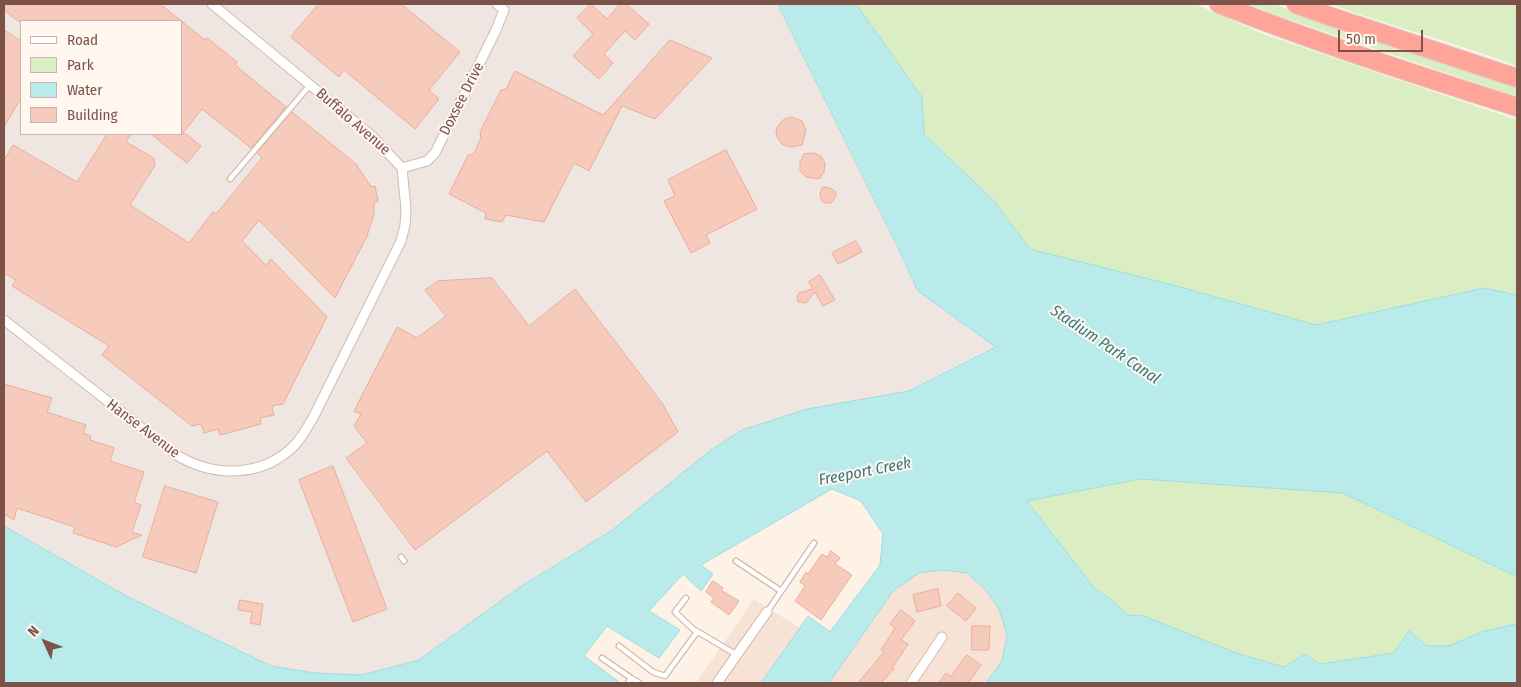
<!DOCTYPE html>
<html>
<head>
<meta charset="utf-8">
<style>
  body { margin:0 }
  #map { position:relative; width:1521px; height:687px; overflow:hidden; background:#fef2e7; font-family:"Fira Sans Condensed",sans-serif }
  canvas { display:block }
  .frame { position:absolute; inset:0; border:5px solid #7c5348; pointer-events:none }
  .legend { position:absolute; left:20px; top:20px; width:162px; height:115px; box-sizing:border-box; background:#fff7f0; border:1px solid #cbb5ad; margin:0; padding:6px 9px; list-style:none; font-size:15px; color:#7c5348 }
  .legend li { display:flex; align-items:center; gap:10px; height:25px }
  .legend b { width:25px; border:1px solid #cbb5ad }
  .north { position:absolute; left:20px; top:617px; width:50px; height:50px; -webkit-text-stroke:4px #fff7f0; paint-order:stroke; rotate:313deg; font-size:14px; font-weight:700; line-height:20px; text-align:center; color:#7c5348 }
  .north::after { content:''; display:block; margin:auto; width:18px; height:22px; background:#7c5348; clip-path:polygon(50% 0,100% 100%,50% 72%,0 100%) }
  .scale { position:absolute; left:1338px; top:30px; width:85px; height:22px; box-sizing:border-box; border:2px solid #7c5348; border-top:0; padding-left:6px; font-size:15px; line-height:18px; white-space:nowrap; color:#7c5348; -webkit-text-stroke:4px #fff7f0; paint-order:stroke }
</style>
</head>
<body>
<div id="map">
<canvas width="1521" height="687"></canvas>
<div class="frame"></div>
<ul class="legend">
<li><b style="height:6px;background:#fff"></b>Road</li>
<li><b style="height:14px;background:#dbeec3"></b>Park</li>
<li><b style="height:14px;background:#b9ebeb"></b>Water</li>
<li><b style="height:14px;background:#f7cbbc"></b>Building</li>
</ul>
<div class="north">N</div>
<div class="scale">50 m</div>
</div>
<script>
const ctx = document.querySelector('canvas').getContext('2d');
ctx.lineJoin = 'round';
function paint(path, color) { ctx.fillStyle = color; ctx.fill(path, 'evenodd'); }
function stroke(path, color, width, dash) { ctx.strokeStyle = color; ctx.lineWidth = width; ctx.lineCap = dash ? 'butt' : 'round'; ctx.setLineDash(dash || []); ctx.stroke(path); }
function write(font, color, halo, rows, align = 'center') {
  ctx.font = font + ' "Fira Sans Condensed",sans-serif'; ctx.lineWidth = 4; ctx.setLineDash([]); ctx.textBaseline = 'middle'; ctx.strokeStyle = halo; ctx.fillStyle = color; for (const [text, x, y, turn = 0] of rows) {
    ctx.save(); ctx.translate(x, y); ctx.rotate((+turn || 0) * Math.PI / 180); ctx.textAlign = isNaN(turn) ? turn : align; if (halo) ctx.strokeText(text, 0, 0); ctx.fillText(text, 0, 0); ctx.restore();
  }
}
paint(new Path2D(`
  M931,530L1074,683H696L754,599L833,649Z`), '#f7e3d5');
paint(new Path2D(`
  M4,4H778L918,291L996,347L909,391L807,409L520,587L419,660L362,675L315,673L271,666L128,597L4,526ZM21,21H181V134H21Z`), '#efe5e1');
paint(new Path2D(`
  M856,4H1195L1263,34L1517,120V295L1484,288L1316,325L1173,285L1030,249L994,201L924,134L922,97Z
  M1249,4H1274L1437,61L1517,87V97L1279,16Z
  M1330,4H1517V66C1456,42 1392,27 1330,4Z
  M1140,479L1343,493L1517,577V624L1481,632L1449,646H1427L1394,653L1320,664L1305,654L1284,667L1239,654L1144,616L1128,615L1109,598L1094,588L1027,501Z`), '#dbeec3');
const water = new Path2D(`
  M778,4H856L922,97L924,134L994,201L1030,249L1173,285L1316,325L1484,288L1517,295V577L1343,493L1140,479L1027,501L1094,588L1109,598L1128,615L1144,616L1239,654L1284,667L1305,654L1320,664L1394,653L1409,631L1427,646H1449L1481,632L1516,624H1517V683H986L1002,661L1007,635L999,609L985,589L967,573L942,570L919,573L893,591L829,683H761L808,616L830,632L880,565L883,534L861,501L832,489L701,565L713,574L701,591L683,574L649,611L680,630L659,658L607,626L584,656L619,682L618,683H4V526L128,597L271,666L315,673L362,675L419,660L520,587L611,531L711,450L742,430L807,409L909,391L996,347L918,291L898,248Z`);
paint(water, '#b9ebeb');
stroke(water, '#9eddde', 1);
const building = new Path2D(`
  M4,4H160L205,40L207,38L237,62L235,65L286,107L251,148L202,109L182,134H186L201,146L187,163L151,134H181V21H18L4,10Z
  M319,4H401L460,52L429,90L439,99L415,129L344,70L339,77L291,37Z
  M591,4L607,19L620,4H626L649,24L635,40L625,31L604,54L613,63L599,79L573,56L593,34L577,18Z
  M4,30L21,41V98L4,127Z
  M670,40L712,58L655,119L622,106L589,171L574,163L544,222L506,215L502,222L485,219L486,213L449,194L468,155H473L481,138L480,132L501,90L506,89L515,71L603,115Z
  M292,112L356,164L371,187L375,186L378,201L374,202V214L367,236L335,298L259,220L242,241L266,265L271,259L327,317L283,404L272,406L274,415L260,418L261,424L220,435L218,429L204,433L201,424L192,426L102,355L109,346L12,286L16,280L4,273V160L13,145L77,182L107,134H131L126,142L154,158L155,165L130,205L189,243L213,212L216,214L262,158L257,153Z
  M792,117L802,121L806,130L802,145L791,147L782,144L777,137L776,132L777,127L783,120Z
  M726,150L757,209L706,235L710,243L691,253L664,201L675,196L668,180Z
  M813,153L821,156L825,163L824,172L819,179L806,177L800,171V162L804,154Z
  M823,187L830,188L835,191L836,196L831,203H824L821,199L820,194Z
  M856,241L862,252L838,264L832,253Z
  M820,275L835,300L823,306L815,292L806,303L798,302L797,296L799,293L813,289L809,282Z
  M492,278L529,326L575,289L662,403L678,432L586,502L547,451L415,550L346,458L367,443L354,426L361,414L354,411L397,327L417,338L446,316L425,290L438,281Z
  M4,384L52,398L47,412L86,425L83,433L91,436L90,440L114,448L110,461L144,472L134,502L141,505L132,532L142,535L116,547L73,533L75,527L17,508L14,520L4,514Z
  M333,466L387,609L353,622L299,480Z
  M165,486L218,502L196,573L143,557Z
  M831,551L840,558L835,564L852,575L821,620L795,601L805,586L800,582L806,572L808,574L822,554L827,557Z
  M713,581L723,588L721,590L739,601L729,615L711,602L714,598L706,592Z
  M938,589L941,606L917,612L913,595Z
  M958,593L976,608L966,621L947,606Z
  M240,600L263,604L260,625L250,623L252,612L238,610Z
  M901,610L915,621L901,640L908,644L892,668L894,669L881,683H858L884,652L881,650L895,628L890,624Z
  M972,626H990L989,650H972Z
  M967,655L981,665L968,683H939L946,673L951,676Z`);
paint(building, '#f7cbbc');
stroke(building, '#ebad9a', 1);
const lane = new Path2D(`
  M230,179L310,85
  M401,557L404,561
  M736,561L781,591
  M686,598L675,612L693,629L737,655
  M767,612L814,543
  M619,646L653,672L665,676L697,632
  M602,658L631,678
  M628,683L631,678L639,683`);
const street = new Path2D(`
  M402,168L427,161L435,153L496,30L504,10L497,4
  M4,320L175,454C213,478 262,478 295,445C303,436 308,426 314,416L401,241L405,225L406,209L402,168L372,136L212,4
  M717,683L767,612
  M911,683L942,637`);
const highway = new Path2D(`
  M1219,4C1317,43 1417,75 1517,107
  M1296,4L1329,16L1517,78`);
stroke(lane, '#d5baae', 7);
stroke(street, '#d5baae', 11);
stroke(highway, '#dacfcc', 20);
stroke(lane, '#fff', 4.5);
stroke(street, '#fff', 9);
stroke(highway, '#fea498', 18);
write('15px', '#7c5348', '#fff7f0', [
  ["Doxsee Drive",462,99,-63],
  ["Buffalo Avenue",353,122,41],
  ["Hanse Avenue",143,429,37]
]);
write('italic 16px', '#37797b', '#fff7f0', [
  ["Stadium Park Canal",1105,345,34],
  ["Freeport Creek",865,472,-11]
]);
</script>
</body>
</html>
